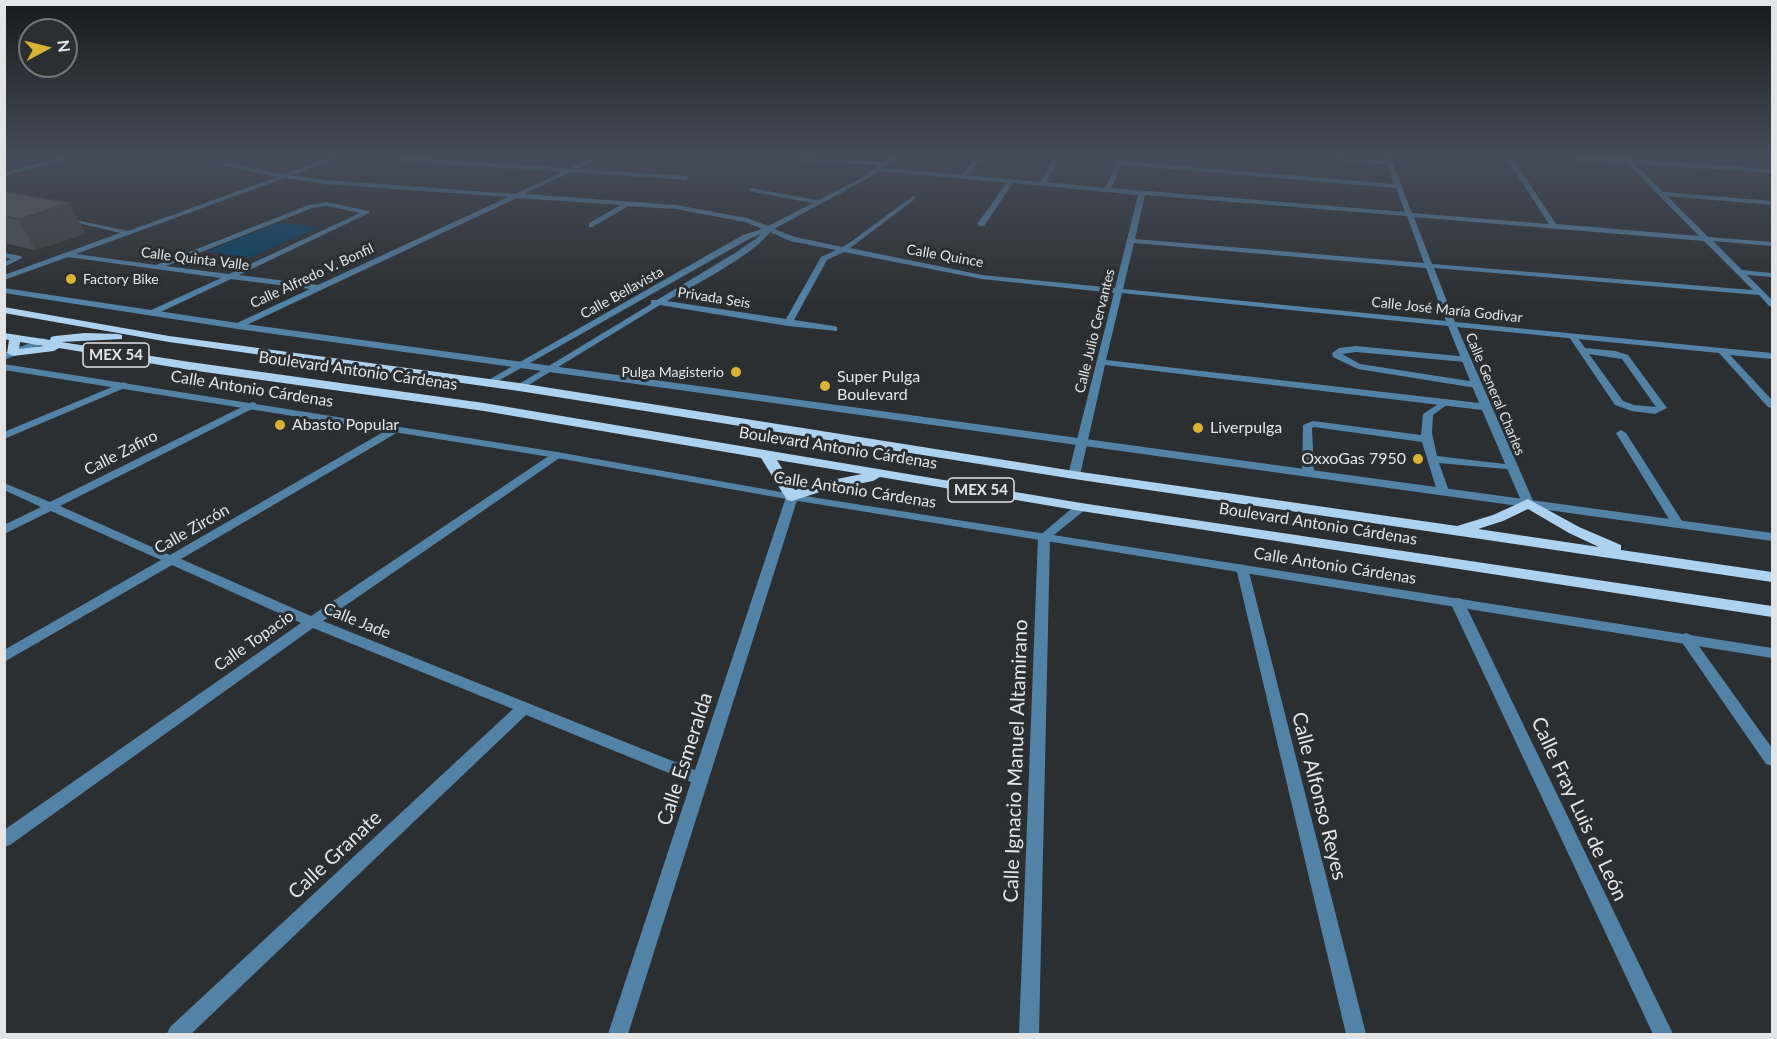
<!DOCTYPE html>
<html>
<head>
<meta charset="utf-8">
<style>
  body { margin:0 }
  #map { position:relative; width:1777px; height:1039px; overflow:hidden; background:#2c2f31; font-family:Lato,sans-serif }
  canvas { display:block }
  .frame { position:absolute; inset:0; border:6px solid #e2e4e6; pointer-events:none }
  .north { position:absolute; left:18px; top:18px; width:60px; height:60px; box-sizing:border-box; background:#2c2f31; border:2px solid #757779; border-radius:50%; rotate:83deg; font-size:16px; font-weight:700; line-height:24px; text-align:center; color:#e2e4e6 }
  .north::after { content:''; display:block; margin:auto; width:21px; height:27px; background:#d9b334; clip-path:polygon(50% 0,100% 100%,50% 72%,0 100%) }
</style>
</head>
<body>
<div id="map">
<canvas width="1777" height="1039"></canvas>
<div class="frame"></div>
<div class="north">N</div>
</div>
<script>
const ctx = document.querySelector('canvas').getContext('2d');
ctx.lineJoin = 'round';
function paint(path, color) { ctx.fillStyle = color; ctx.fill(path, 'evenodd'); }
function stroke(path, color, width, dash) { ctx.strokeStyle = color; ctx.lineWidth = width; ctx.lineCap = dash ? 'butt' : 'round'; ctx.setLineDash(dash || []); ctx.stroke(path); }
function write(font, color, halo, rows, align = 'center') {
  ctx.font = font + ' Lato,sans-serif'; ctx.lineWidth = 6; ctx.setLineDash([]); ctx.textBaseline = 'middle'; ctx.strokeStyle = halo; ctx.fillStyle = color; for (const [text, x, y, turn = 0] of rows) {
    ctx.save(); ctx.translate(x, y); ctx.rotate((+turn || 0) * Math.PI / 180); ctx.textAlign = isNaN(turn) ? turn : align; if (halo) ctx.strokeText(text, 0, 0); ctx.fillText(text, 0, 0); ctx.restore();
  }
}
paint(new Path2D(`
  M281,222L319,228L247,258L207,251Z`), '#054164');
paint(new Path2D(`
  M751,188L817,200L820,202L817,204L749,191V189Z
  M4,253L21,256L22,258L4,267V262L11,259L4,257Z
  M1573,334L1576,335L1585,348L1615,351L1628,355L1667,408L1655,414L1632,411L1615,405L1569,337ZM1589,354L1622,359L1656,407L1634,405L1623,401Z
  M1356,346L1468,357L1470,359L1465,362L1356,352L1342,354L1360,364L1476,382L1481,385L1476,388L1358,369L1333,357L1332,353L1339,348Z
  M1446,399L1451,402L1433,415L1432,433L1437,456L1513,465L1517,466L1519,468L1517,470L1439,463L1449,491L1443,494L1437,491L1422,442L1314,427L1312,428L1314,473L1308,476L1302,473L1303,425L1313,421L1421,435L1423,414Z`), '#5283a7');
paint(new Path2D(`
  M58,159H68L4,176V172Z
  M326,159H335L293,175L325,180L515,194L562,172L400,161L397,159H427L569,168L589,159H597L578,169L686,176L689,178L686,180L571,172L524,194L676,205L747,218L768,226L861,178L879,165L802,161L799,159L884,162L889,159H896L884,168L962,175L975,159H981L968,175L1040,182L1053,159H1059L1046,182L1105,188L1119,159H1125L1124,161L1394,184L1387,165L1333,159L1386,161L1385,159H1391L1412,213L1549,224L1507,159H1513L1556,224L1699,236L1628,164L1577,161L1574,159H1629L1772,169V173L1635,164L1663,192L1772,201V205L1667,196L1708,237L1772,242V246L1713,241L1742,270L1772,273V277L1747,275L1772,300V306H1769L1759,295L1434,268L1455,322L1772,353V359L1730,355L1772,400V408L1768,407L1719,353L1457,327L1534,503L1532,505H1524L1522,503L1482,410L1105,365L1080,475L1074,478L1068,475L1114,293L982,279L844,252L827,260L794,320L834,326L837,327V331L788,326L660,305L522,389L519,390L514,387L651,304V300H657L735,253L757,238L761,234L749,239L491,385L488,386L483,383L743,235L762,229L745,222L676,209L629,206L592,227H589V223L621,205L517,198L238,329L235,328V324L310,289L231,279L152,316L148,313L149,311L221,278L68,257L4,280V275L120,233L62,219V217L128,231L277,177L219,164V162L284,174ZM1122,165L1396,188L1405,212L1111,188ZM879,171L1007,183L977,224L981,226H984L1013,183L1138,195L1115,288L982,275L850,248L915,199L916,198L913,196L852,241L842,247L795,237L774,229L865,180ZM285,178L325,184L508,197L318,285L239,275L369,213V211L326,202L309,205L156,265L76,254ZM1145,195L1407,216L1424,263L1135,239ZM326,206L360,213L229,274L166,266L312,208ZM1414,217L1704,241L1753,290L1432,264ZM770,232L790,241L836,250L821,257L786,319L667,301C694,285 752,256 770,232ZM1134,243L1426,268L1446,321L1123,289ZM1122,293L1448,326L1479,403L1106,360Z
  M43,338L48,341L46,343L4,360V353Z
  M124,382L129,385L127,387L4,439V432Z
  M252,402L256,403V407L60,506L170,555L392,427H400L401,429L400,431L181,559L311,616L553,453H561L562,455L561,457L323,621L695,770L786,497L792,494L798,497L628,1034H608L691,782L526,715L191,1034H167L170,1027L513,709L313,628L10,845L4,847V830L301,623L172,565L4,662V650L161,560L51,511L4,534V525L41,507L4,490V483L50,502Z
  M1621,430L1626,433L1684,524L1682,527H1674L1672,524L1616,433Z
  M1081,503L1085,504L1087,507L1085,510L1050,538L1039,1034H1019L1038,537L1077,504Z
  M1242,564L1248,568L1366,1034H1346L1236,568Z
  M1457,598L1462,599L1464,602L1673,1034H1653L1450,602L1452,599Z
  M1686,633L1691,635L1772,748V766L1766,764L1681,641L1679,638L1681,635Z`), '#5283a7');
paint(new Path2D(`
  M4,288L238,323L1772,533V541L238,329L4,293Z
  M4,364L557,452L792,494L1772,648V658L792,500L557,458L4,370Z`), '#5283a7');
paint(new Path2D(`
  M4,307L169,336L519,383L1074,471L1457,526L1493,515L1528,499L1579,527L1621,545V550L1772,572V582L1074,479L519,391L169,342L4,313ZM1528,509L1569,533L1599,547L1478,529L1503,521Z
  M4,333L50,340L51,337L55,336L85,333L118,334L122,335V339L61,342L190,362L484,403L1081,503L1772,606V617L1081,511L880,477L873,481L826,490L792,501L787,500L761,458L484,411L190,370L59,348L54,351L13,356L7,353L9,340L4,339ZM20,342L44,346L19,349ZM777,460L862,474L832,480L795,490Z`), '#acd2f0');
paint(new Path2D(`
  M4,191L70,203L85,234L35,250L4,243Z`), '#4d5153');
paint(new Path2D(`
  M70,203L85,234L35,250L19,219Z`), '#3f4244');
const building = new Path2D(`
  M4,191L70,203L19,219L4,216Z`);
paint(building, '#5a5e61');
stroke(building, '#3f4244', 1.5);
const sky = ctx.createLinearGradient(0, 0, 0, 304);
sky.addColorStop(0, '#181a1b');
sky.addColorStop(0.52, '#454d5a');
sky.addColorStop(1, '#454d5a00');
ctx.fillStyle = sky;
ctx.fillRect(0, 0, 1777, 304);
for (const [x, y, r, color] of [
  [71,279,6,"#d9b334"],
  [736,372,6,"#d9b334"],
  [825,386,6,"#d9b334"],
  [280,425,6,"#d9b334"],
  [1198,428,6,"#d9b334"],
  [1418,459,6,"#d9b334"]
]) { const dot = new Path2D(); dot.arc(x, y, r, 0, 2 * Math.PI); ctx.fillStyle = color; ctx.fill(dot); stroke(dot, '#2c2f31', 2); }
write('14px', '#e2e4e6', '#2c2f31', [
  ["Calle Quince",945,256,10],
  ["Calle Quinta Valle",195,259,7],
  ["Calle Alfredo V. Bonfil",312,276,-25],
  ["Calle Bellavista",622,293,-29],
  ["Privada Seis",714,298,9],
  ["Calle José María Godivar",1447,310,6],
  ["Calle Julio Cervantes",1095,331,-76],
  ["Calle General Charles",1495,394,67]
]);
write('14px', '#e2e4e6', '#2c2f31', [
  ["Factory Bike",83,279],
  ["Pulga Magisterio",724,372,"right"]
], 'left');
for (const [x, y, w] of [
  [116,355,66],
  [981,490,66]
]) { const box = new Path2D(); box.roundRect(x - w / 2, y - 12, w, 24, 4.5); ctx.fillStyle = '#2c2f31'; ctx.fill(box); stroke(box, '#e2e4e6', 1.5); }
write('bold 15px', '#e2e4e6', null, [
  ["MEX 54",116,355],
  ["MEX 54",981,490]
]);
write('16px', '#e2e4e6', '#2c2f31', [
  ["Boulevard Antonio Cárdenas",358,371,8],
  ["Calle Antonio Cárdenas",252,389,9],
  ["Boulevard Antonio Cárdenas",838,448,9],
  ["Calle Zafiro",121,453,-27],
  ["Calle Antonio Cárdenas",855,490,9],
  ["Boulevard Antonio Cárdenas",1318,524,9],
  ["Calle Zircón",192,529,-30],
  ["Calle Antonio Cárdenas",1335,566,9],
  ["Calle Jade",357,621,22],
  ["Calle Topacio",254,641,-35]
]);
write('16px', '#e2e4e6', '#2c2f31', [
  ["Super Pulga",837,377],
  ["Boulevard",837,395],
  ["Abasto Popular",292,425],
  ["Liverpulga",1210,428],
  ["OxxoGas 7950",1406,459,"right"]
], 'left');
write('20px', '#e2e4e6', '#2c2f31', [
  ["Calle Esmeralda",685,759,-72],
  ["Calle Ignacio Manuel Altamirano",1016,761,-88],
  ["Calle Alfonso Reyes",1319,796,76],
  ["Calle Fray Luis de León",1579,809,65],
  ["Calle Granate",335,855,-43]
]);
</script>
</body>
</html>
